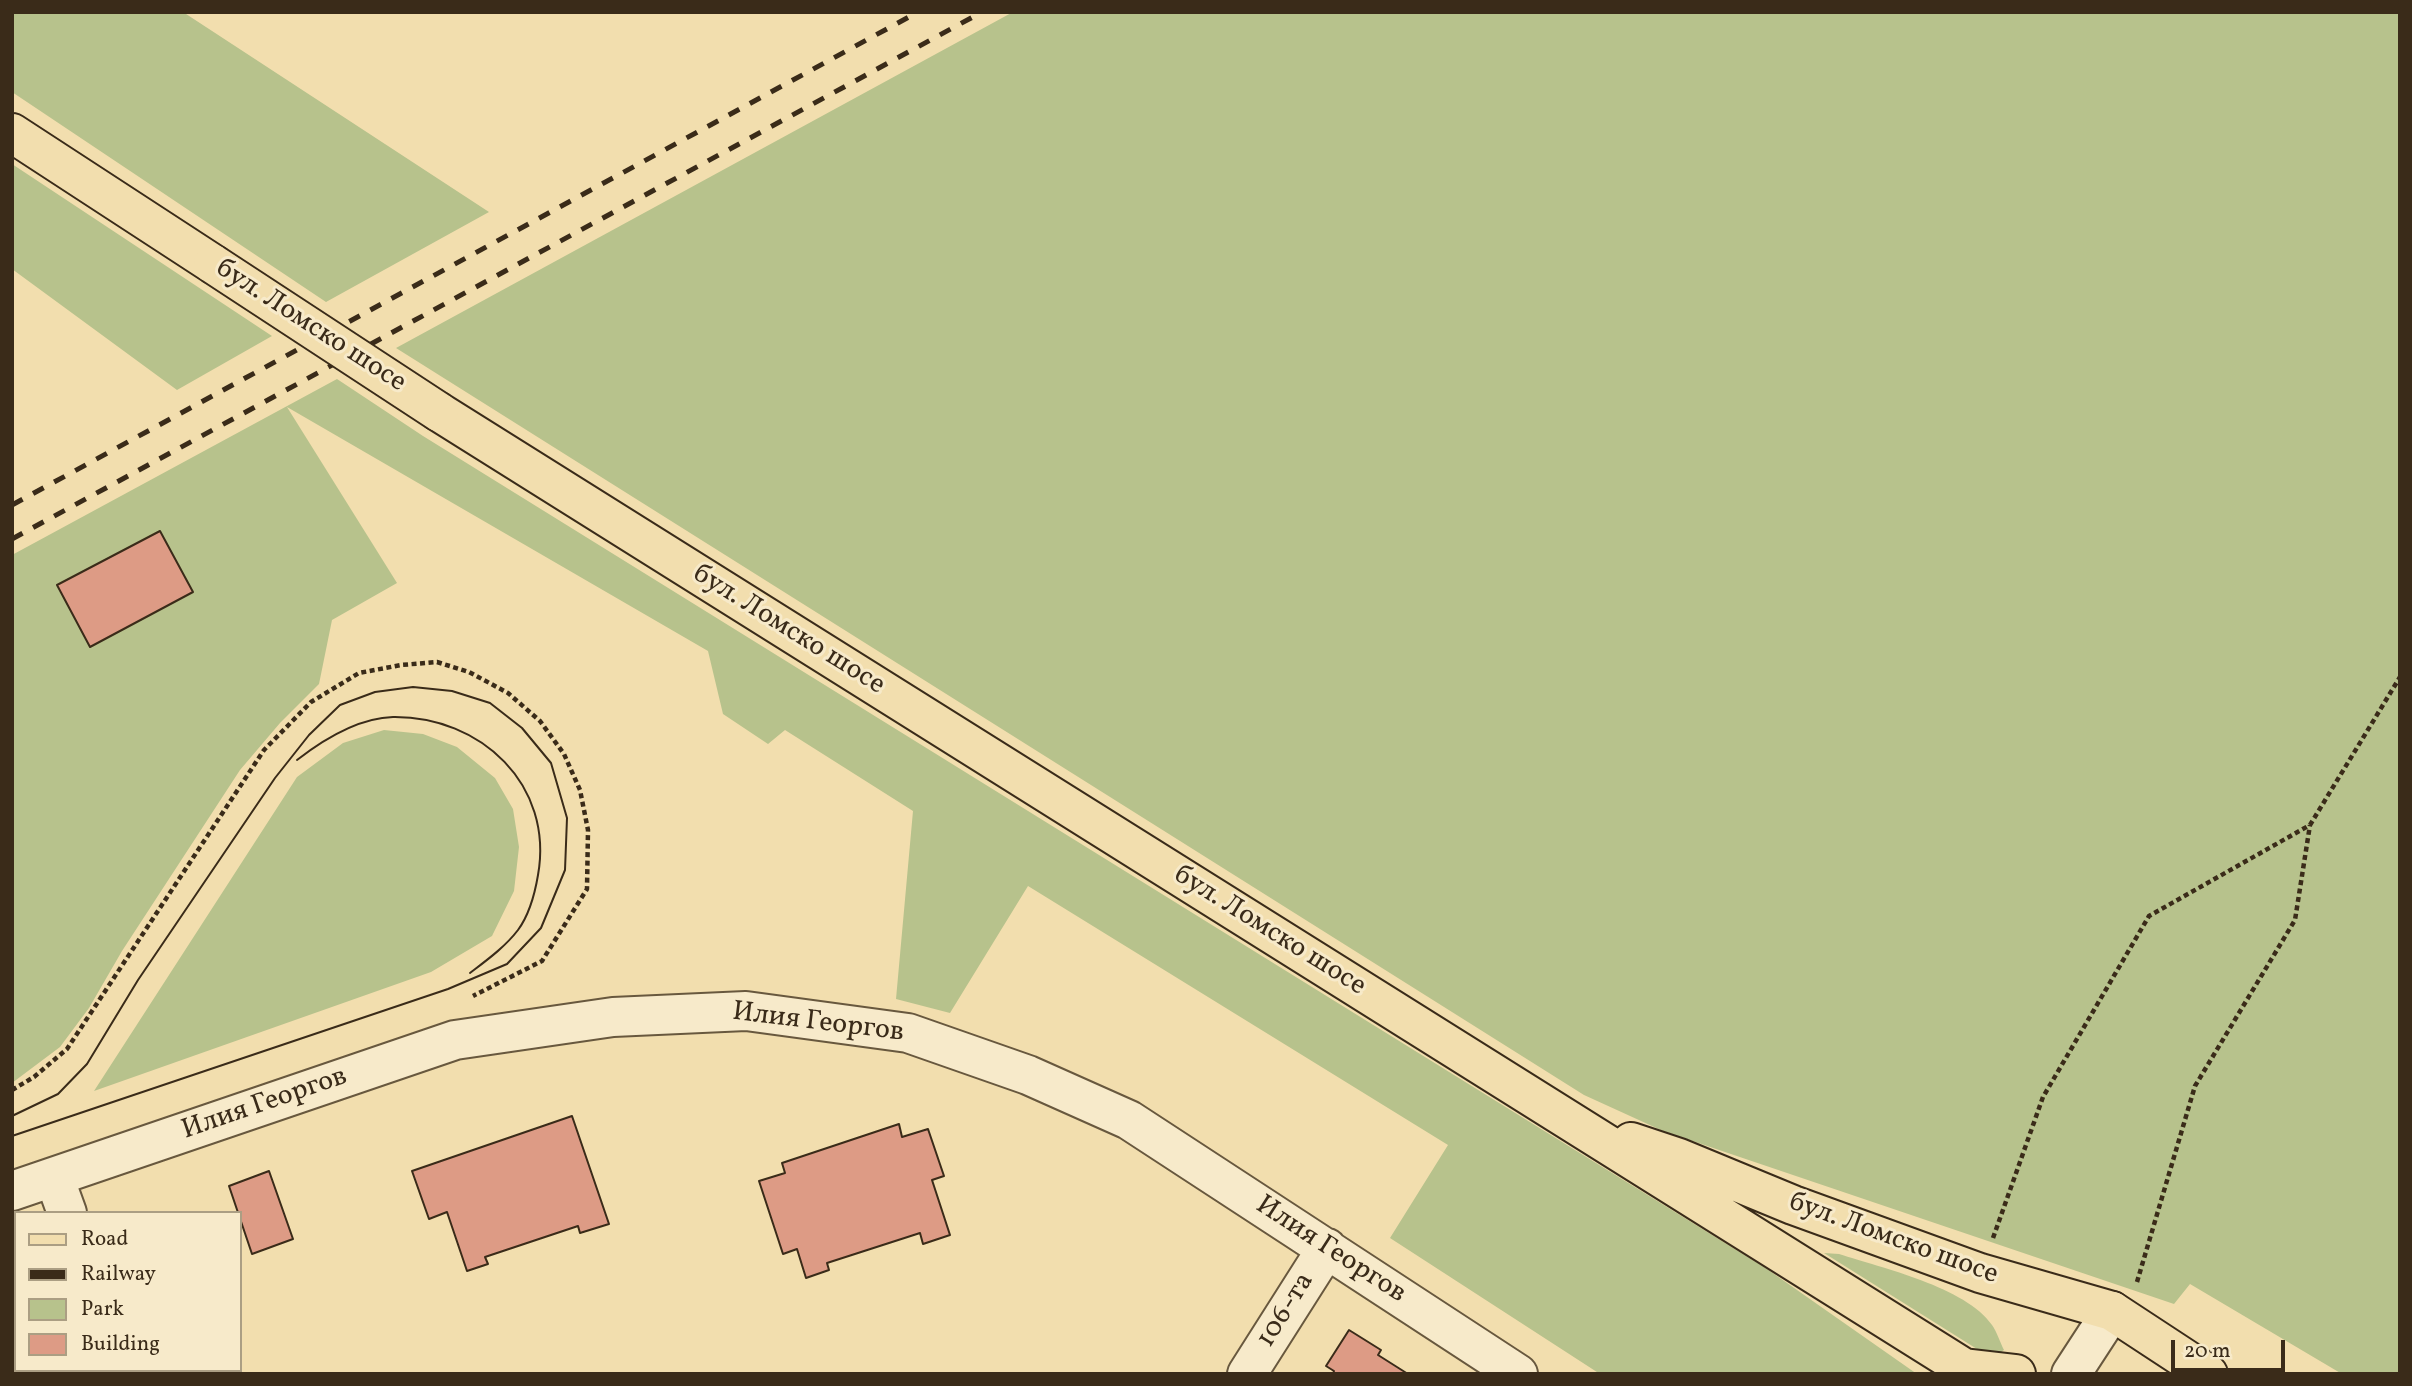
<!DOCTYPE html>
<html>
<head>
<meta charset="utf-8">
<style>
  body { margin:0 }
  #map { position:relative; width:2412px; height:1386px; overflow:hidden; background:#f2deae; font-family:Vollkorn,serif }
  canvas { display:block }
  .frame { position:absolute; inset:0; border:14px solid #3a2b19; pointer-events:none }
  .legend { position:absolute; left:14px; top:1211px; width:228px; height:161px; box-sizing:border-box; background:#f7eaca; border:2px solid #ab9e83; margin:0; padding:9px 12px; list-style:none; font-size:21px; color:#3a2b19 }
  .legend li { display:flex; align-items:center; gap:14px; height:35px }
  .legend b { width:35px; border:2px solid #ab9e83 }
  .scale { position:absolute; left:2171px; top:1340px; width:114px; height:32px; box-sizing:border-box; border:4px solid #3a2b19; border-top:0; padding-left:9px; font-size:21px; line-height:24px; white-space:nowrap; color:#3a2b19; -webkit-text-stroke:5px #f7eaca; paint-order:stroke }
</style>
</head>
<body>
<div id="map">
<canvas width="2412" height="1386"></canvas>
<div class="frame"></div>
<ul class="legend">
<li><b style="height:9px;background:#f2deae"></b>Road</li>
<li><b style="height:9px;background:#3a2b19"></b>Railway</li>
<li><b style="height:19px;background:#b7c28c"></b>Park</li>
<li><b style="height:19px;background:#dd9b85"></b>Building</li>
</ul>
<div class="scale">20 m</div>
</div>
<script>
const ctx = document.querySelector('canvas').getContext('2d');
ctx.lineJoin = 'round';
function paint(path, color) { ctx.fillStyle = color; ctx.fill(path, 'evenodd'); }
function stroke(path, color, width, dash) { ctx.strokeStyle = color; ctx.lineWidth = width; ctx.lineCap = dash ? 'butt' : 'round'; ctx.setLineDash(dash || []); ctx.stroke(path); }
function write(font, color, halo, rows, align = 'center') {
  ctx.font = font + ' Vollkorn,serif'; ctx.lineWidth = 6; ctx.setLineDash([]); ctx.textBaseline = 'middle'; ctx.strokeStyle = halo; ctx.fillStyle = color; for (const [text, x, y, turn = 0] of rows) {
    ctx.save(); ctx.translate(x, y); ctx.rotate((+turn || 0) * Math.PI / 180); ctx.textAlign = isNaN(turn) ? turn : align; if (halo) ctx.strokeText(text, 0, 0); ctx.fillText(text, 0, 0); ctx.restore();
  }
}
paint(new Path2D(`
  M12,12H183L489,212L326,302L12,92Z
  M1013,12H2400V1374H2342L2190,1284L2174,1304L1663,1131L1584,1095L396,348Z
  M12,164L272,336L177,390L12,269Z
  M337,379L423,436L1767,1269L1917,1374H1600L1390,1238L1448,1145L1028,886L950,1013L896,999L913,811L785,730L768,744L723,714L708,651L287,407L397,583L332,620L319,684L280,723L240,770L122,951L89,1008L60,1047L12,1083V555Z
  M384,730L423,734L457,747L495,778L513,809L519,847L514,891L492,936L431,972L94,1091L297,777L343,743Z
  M1824,1253L1839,1254C1882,1268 1966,1287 1992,1325C1997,1332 2000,1342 2004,1350L1998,1354L1977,1349Z`), '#b7c28c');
const building = new Path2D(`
  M160,531L193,592L90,647L57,585Z
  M572,1116L609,1224L580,1233L578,1226L485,1257L488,1264L467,1271L447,1212L429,1219L412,1171Z
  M899,1124L902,1137L928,1129L944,1176L932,1180L950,1235L923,1244L920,1233L827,1263L829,1270L806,1278L797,1249L783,1254L759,1181L785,1173L782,1163Z
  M269,1171L293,1239L252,1254L229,1186Z
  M12,1267L16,1278V1368L12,1369Z
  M1349,1330L1381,1350L1378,1355L1408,1374H1333L1334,1371L1326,1366Z
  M16,1368V1370H60L61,1374H12V1369Z`);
paint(building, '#dd9b85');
stroke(building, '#3a2b19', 2);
const minor = new Path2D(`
  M54,1177L67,1213
  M12,1191L455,1040L613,1017L746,1011L908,1033L1028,1075L1129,1120L1518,1374
  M120,1370L121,1374
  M1247,1374L1327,1248
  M2071,1374L2112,1311`);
const major = new Path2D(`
  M12,133L213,264
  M439,412L1964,1368L2016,1374
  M1631,1142L1679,1158L1793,1205L1980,1273L2112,1311L2208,1374`);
stroke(minor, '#68583e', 42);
stroke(major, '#3a2b19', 42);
stroke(new Path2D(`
  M12,1090L34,1077L67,1049L264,750L311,702L359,673L401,665L437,662L469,672L508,693L540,721L564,754L580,790L588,830L587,889L542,961L473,996
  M1993,1238L2043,1097L2149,916L2310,825L2400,677
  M2137,1282L2195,1086L2295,920L2310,825`), '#3a2b19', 4.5, [5, 3.5]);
stroke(minor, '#f7eaca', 38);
stroke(major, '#f2deae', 38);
stroke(new Path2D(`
  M297,760C324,739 359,718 393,717C481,716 554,785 538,875C535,893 529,915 518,930C505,947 487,960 470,973
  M12,1116L58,1094L87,1064L138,980L275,778L309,735L340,705L375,692L413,687L452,691L490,703L522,728L551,763L567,818L565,870L541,928L507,964L448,989L12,1136`), '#3a2b19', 2);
stroke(new Path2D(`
  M12,505L918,12
  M12,539L982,12`), '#3a2b19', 5, [12, 12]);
const majorBridge = new Path2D(`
  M213,264L439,412`);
stroke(majorBridge, '#3a2b19', 42, []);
stroke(majorBridge, '#f2deae', 38);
write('28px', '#3a2b19', '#f7eaca', [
  ["бул. Ломско шосе",310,327,33],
  ["бул. Ломско шосе",788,631,32],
  ["бул. Ломско шосе",1269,932,32],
  ["Илия Георгов",818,1024,7],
  ["Илия Георгов",265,1105,-19],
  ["бул. Ломско шосе",1893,1240,20],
  ["Илия Георгов",1330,1251,33],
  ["106-та",1287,1311,-58]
]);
</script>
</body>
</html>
